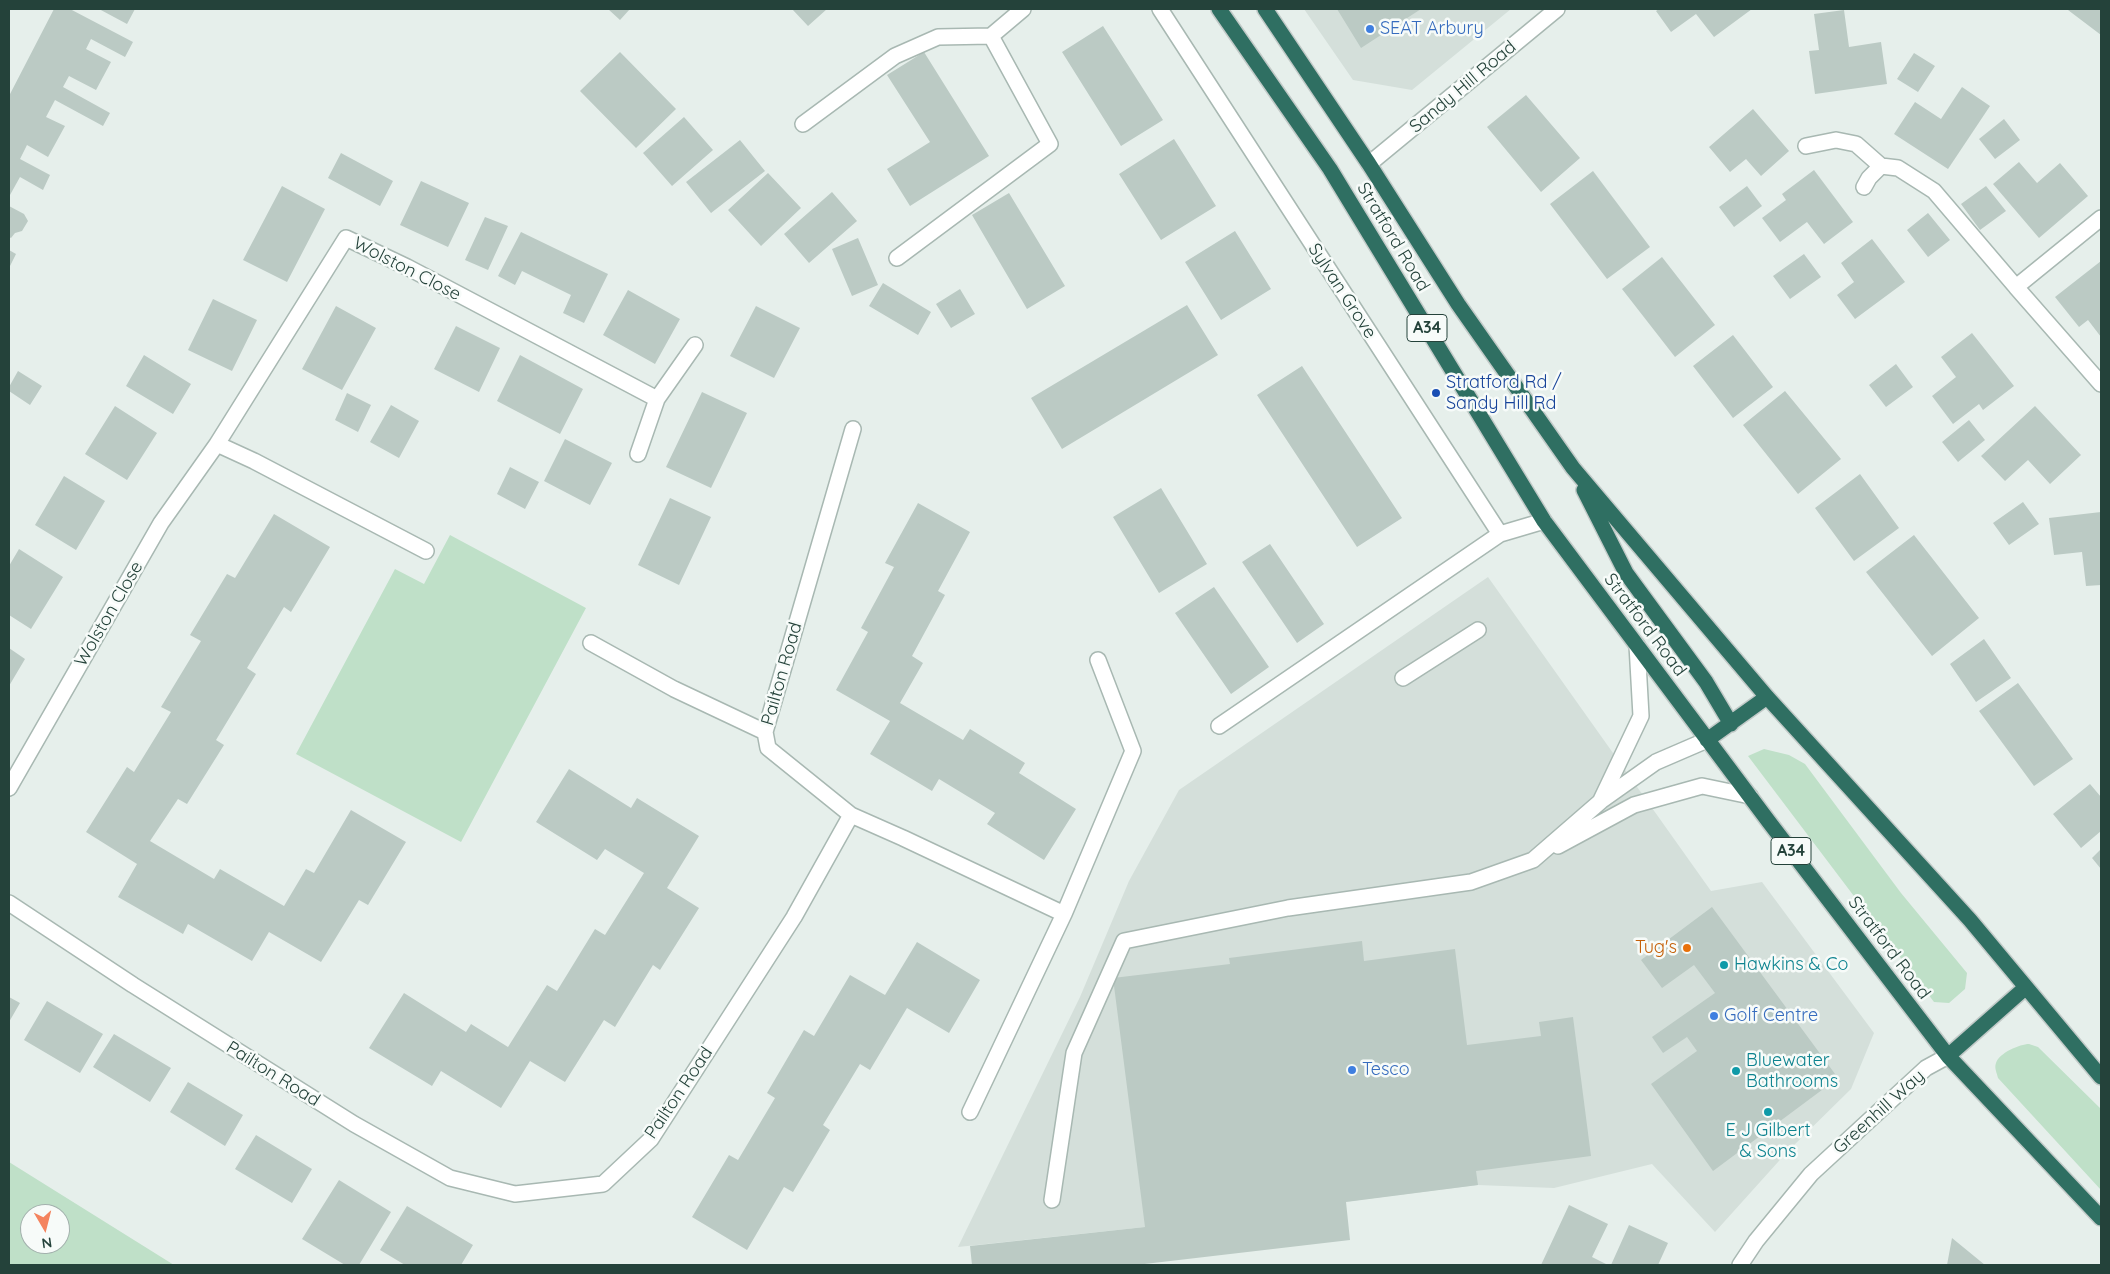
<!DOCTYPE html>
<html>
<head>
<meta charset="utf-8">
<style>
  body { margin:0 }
  #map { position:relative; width:2110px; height:1274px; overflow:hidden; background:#e6efeb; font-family:Quicksand,sans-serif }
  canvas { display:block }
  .frame { position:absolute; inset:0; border:10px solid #24423a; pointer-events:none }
  .north { position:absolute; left:20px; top:1204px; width:50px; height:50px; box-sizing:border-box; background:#f7fbf9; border:1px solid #a3b1ad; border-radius:50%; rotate:172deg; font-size:14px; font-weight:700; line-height:20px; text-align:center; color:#24423a }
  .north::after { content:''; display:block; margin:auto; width:18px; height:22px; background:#f4845f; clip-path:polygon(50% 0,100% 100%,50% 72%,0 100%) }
</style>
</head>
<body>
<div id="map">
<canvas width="2110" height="1274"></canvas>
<div class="frame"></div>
<div class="north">N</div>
</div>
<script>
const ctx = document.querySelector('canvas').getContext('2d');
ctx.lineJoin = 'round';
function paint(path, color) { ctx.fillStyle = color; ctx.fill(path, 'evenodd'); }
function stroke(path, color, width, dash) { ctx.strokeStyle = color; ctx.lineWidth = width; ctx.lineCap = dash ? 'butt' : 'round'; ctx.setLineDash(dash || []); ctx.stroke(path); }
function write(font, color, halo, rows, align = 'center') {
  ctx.font = font + ' Quicksand,sans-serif'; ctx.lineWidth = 5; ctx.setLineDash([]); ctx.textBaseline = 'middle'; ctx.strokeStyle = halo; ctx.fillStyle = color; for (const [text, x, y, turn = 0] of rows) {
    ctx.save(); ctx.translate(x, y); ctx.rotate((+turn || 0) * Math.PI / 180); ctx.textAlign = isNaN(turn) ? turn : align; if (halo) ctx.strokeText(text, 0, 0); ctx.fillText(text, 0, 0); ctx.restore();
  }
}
paint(new Path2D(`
  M1304,9H1511L1412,90L1353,80Z
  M1488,577L1711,891L1762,882L1874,1033L1851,1089L1787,1152L1715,1232L1652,1164L1554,1188L1478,1185L1145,1227L958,1247L1080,997L1129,881L1179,790Z`), '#d4dfda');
paint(new Path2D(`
  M450,535L586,608L461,842L296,754L395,569L424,584Z
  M1764,749L1789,755L1805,764L1901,893L1967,973L1965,989L1949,1003L1934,1002L1748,756Z
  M2029,1044L2038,1047L2101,1109V1190L1998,1078C1997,1073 1994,1068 1996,1063C1999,1053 2020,1044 2029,1044Z
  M9,1162L174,1265H9ZM30,1214H60V1244H30Z`), '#bfe0c8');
paint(new Path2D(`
  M54,9H70L133,42L125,57L91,39L86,49L111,62L96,90L69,76L63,87L110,113L103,126L55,100L46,117L65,126L48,157L27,145L20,159L50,175L43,190L20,177L10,195L9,96Z
  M99,9H135L127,24Z
  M608,9H630L620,20Z
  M792,9H827L808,26Z
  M1337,9H1421L1361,48Z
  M1659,9H1752L1714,37L1696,14L1671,32L1656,11Z
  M2069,9H2101V35L2068,10Z
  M1844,10L1849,47L1881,42L1887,84L1815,94L1809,51L1819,50L1814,14Z
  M1103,26L1163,120L1121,146L1062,52Z
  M620,52L676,109L636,148L580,91Z
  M924,52L989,156L910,206L887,169L930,142L887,75Z
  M1914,53L1935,66L1918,92L1897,79Z
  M1962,87L1990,106L1948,169L1894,134L1915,102L1941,119Z
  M1526,95L1580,158L1541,192L1487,127Z
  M1753,109L1789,151L1761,176L1746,159L1730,172L1709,147Z
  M684,117L713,150L672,186L643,153Z
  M2004,119L2020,140L1995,159L1979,139Z
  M1174,139L1216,206L1161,240L1119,174Z
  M740,140L765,171L711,213L686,182Z
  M341,153L393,181L380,206L328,178Z
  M2019,162L2037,183L2060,163L2088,196L2039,238L1993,184Z
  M1814,170L1853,222L1824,244L1807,222L1780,242L1762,218L1786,200L1782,194Z
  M1593,171L1650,247L1607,279L1550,204Z
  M768,173L801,208L761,246L728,210Z
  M421,181L469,203L448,247L400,225Z
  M282,186L325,209L287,282L243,260Z
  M1747,186L1762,206L1734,227L1719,207Z
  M1986,186L2006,211L1980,230L1961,204Z
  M832,192L857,221L809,263L784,234Z
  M1009,193L1065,286L1027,309L972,215Z
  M9,206L24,214L28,221L22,231L15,233L11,238L9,237Z
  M1928,213L1950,240L1928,257L1907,230Z
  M485,217L508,226L488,270L465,260Z
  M1235,231L1271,289L1221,320L1185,262Z
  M521,232L608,274L584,323L563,313L571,295L522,271L515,285L498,276Z
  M858,238L878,285L852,296L832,249Z
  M1872,239L1905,282L1855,319L1837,295L1854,282L1841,263Z
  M9,250L16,254L9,268Z
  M1804,254L1821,277L1790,299L1773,276Z
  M1662,257L1715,325L1675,357L1622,289Z
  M2101,261V337L2088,320L2079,327L2055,297Z
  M883,283L931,312L918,335L869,306Z
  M960,289L975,314L951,328L936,304Z
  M628,290L680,319L655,364L603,335Z
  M213,299L257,320L232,371L188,350Z
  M1187,305L1218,355L1062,449L1031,398Z
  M336,306L376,328L342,390L302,369Z
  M756,306L800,328L774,378L730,356Z
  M456,326L500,348L479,392L434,369Z
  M1972,333L2014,386L1983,410L1979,404L1953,424L1932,396L1956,377L1941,357Z
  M1733,335L1773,387L1733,418L1693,366Z
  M144,355L191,384L173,414L126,386Z
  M520,355L583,389L560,434L497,401Z
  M1896,364L1913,387L1886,407L1869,385Z
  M1302,366L1402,518L1357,547L1257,395Z
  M18,371L42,386L30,405L9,391V387Z
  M1785,391L1841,459L1798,494L1743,425Z
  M702,392L747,413L711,488L666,467Z
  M347,393L371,405L358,432L335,420Z
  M391,405L419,421L399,458L370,442Z
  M115,406L157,433L127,480L85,454Z
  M2035,406L2081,455L2050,484L2028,460L2005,481L1981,456Z
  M1969,420L1985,440L1958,462L1942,442Z
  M565,439L612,463L590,505L544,481Z
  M510,467L539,482L525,509L497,494Z
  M1860,474L1899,528L1854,561L1815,508Z
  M64,476L105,501L76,550L35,525Z
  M1161,488L1207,564L1159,593L1113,517Z
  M670,498L711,517L679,585L638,565Z
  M2023,502L2039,524L2009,545L1993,523Z
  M918,503L970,532L938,591L945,595L912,656L923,663L900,703L963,740L970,729L1025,763L1019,773L1076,809L1044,860L987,824L995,813L939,779L932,791L870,754L890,721L836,690L868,632L861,628L894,567L885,563Z
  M2101,512V585L2086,586L2082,552L2054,555L2049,518Z
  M274,514L330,547L291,612L284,607L247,668L256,674L216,740L224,745L187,804L178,799L150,841L214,879L220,869L284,906L306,869L314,873L351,810L406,842L368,905L359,900L321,962L269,932L252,961L188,924L183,934L118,897L137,864L86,832L127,767L134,772L171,712L161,707L201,641L190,635L227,574L235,578Z
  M1914,535L1979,618L1932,656L1866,572Z
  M1270,544L1324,624L1297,643L1242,562Z
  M19,549L63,577L31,629L9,615V566Z
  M1214,587L1269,667L1231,694L1175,613Z
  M1984,639L2011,678L1976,702L1950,664Z
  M9,648L25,659L9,686Z
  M2018,683L2073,759L2034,786L1979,711Z
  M569,769L631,808L637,798L699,836L667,888L699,908L660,970L653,965L615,1027L604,1020L565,1082L530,1061L501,1108L441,1071L432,1086L369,1048L404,993L466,1032L471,1024L508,1047L547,985L557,991L595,929L605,935L644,873L605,849L597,860L536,822Z
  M2090,784L2101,797V831L2081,848L2053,814Z
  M2101,849V869L2092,858Z
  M1712,907L1838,1078L1713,1171L1651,1084L1697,1051L1687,1037L1663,1053L1652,1037L1715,993L1694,965L1662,988L1641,960Z
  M1362,941L1364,961L1455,949L1467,1045L1541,1036L1539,1022L1573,1017L1591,1156L1476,1171L1478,1185L1346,1202L1350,1240L1136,1265H972L970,1246L1145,1227L1113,978L1230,964L1229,958Z
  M917,942L980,980L949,1033L907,1008L870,1070L860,1064L823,1125L830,1130L793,1192L784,1187L747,1250L692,1217L729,1155L738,1160L775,1098L767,1093L804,1030L814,1036L850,975L885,995Z
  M9,997L20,1003L9,1022Z
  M47,1001L103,1034L80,1073L24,1040Z
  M114,1034L171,1068L150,1102L93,1067Z
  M188,1082L243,1115L225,1146L170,1112Z
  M256,1135L312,1169L292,1203L235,1169Z
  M339,1180L391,1212L359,1265H345L302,1239Z
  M1569,1205L1608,1224L1592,1257L1608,1265H1541Z
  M407,1206L473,1245L461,1265H405L380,1250Z
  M1629,1225L1668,1243L1658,1265H1611Z
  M1952,1238L1985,1265H1947Z`), '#bbcac4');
const minor = new Path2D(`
  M1160,9L1500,534L1544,521
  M803,124L895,56L938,37L991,36
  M1806,146L1836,140L1856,144L1881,166
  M1369,164L1557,9
  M1864,187L1869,178L1881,166L1898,168L1934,191L2016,287
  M2101,218L2016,287L2101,384
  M897,258L1050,144L991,36L1023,9
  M217,444L346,238L407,267L657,399
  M638,454L657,399L695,345
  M591,643L674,689L765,732
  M1403,678L1478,630
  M1219,726L1500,534
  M9,788L161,523L217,444L254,461L426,551
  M1601,800L1641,716L1637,645
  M851,815L903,838L1064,914L970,1112
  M1558,846L1634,805L1702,786L1750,796
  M9,903L133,985L354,1124L450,1178L515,1194L603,1184L651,1139L794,917L851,815L768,748L765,732L853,429
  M1064,914L1133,751L1098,660
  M1052,1200L1074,1053L1124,941L1288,908L1471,882L1533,860L1601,801L1656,762L1707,740
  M1740,1265L1756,1241L1811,1174L1926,1068L1948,1056`);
const highway = new Path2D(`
  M1219,9L1330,169L1544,521L1769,822L1948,1056L2101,1218
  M1265,9L1369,164L1458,304L1573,468L1767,697L1970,920L2101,1077
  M1584,490L1626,573L1706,682L1731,724
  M1707,740L1767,697
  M1948,1056L2025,988`);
stroke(minor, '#a8b8b2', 18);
stroke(highway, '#c2cac8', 18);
stroke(minor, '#fff', 15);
stroke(highway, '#2f6f62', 15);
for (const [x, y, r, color] of [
  [1370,29,5,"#3f7fe0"],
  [1436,393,5,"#1a4fb4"],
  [1687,948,5,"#e8710a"],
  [1724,965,5,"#0f9aa8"],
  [1714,1016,5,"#3f7fe0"],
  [1352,1070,5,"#3f7fe0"],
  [1736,1071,5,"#0f9aa8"],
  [1768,1112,5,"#0f9aa8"]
]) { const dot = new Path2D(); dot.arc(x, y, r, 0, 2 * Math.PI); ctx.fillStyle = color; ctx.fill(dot); stroke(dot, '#f7fbf9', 2); }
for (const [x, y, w] of [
  [1427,328,40],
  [1791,851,40]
]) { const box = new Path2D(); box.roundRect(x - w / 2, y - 13.5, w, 27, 4); ctx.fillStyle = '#f7fbf9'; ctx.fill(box); stroke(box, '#24423a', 1); }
write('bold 16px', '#24423a', null, [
  ["A34",1427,328],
  ["A34",1791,851]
]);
write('18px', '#366cbe', '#f7fbf9', [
  ["SEAT Arbury",1380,29],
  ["Golf Centre",1724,1016],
  ["Tesco",1362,1070]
], 'left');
write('18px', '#24423a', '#f7fbf9', [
  ["Sandy Hill Road",1463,87,-40],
  ["Stratford Road",1393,237,59],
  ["Wolston Close",407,269,27],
  ["Sylvan Grove",1342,291,57],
  ["Wolston Close",109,614,-60],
  ["Stratford Road",1645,625,53],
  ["Pailton Road",782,674,-74],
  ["Stratford Road",1889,948,53],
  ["Pailton Road",273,1074,32],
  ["Pailton Road",679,1093,-56],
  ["Greenhill Way",1879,1112,-42]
]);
write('18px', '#164399', '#f7fbf9', [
  ["Stratford Rd /",1446,383],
  ["Sandy Hill Rd",1446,404]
], 'left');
write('18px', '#c56008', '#f7fbf9', [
  ["Tug's",1677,948]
], 'right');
write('18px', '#0d838f', '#f7fbf9', [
  ["Hawkins & Co",1734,965],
  ["Bluewater",1746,1061],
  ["Bathrooms",1746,1082],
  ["E J Gilbert",1768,1131,"center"],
  ["& Sons",1768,1152,"center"]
], 'left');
</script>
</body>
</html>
